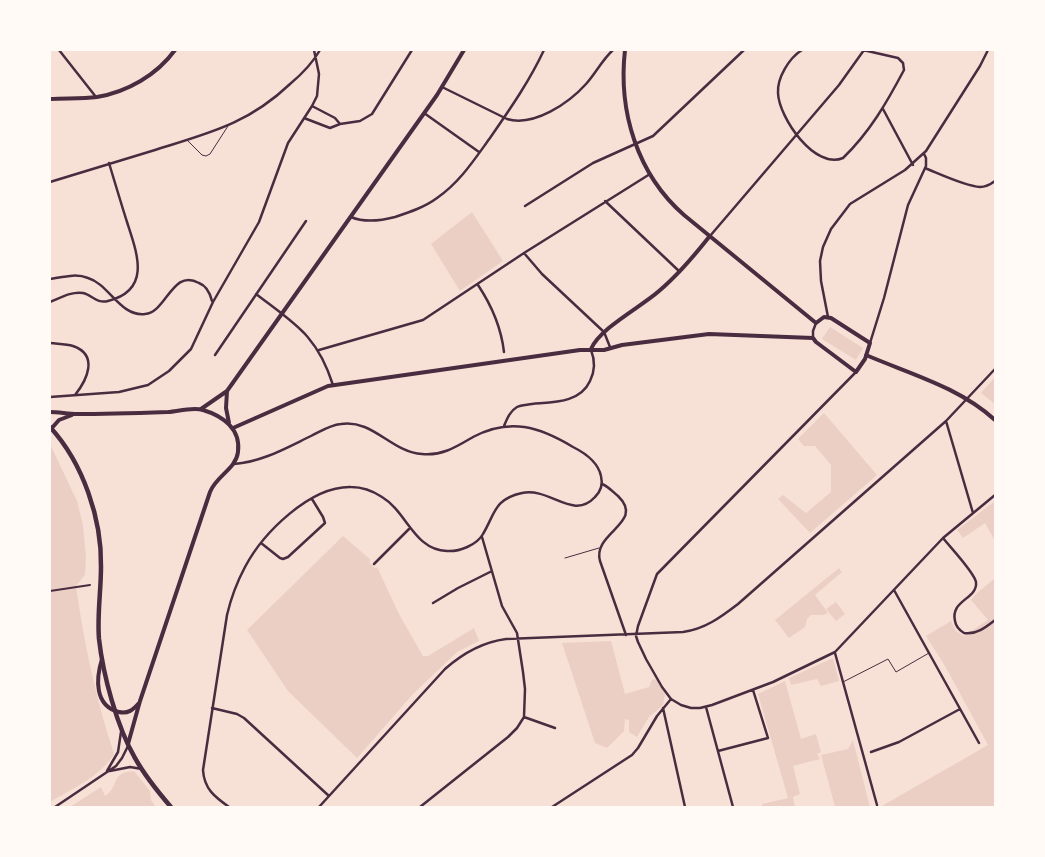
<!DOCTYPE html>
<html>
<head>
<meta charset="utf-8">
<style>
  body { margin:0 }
  #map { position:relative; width:1045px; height:857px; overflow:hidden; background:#f7e1d7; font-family:"Space Grotesk",sans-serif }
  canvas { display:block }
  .frame { position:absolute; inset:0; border:51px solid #fffaf5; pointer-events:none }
</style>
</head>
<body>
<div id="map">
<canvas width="1045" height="857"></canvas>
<div class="frame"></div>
</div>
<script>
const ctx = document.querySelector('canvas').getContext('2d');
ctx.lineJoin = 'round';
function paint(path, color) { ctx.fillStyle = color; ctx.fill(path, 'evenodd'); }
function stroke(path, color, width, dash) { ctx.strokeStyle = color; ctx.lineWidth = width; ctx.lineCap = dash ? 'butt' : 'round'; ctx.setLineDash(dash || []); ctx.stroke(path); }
paint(new Path2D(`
  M472,212L503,261L460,291L431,244Z
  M830,327L863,348L856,360L822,339Z
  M995,377V404L981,393Z
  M824,413L877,475L810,533L778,499L783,495L806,513L831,492V465L815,446H804L798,439Z
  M50,444L77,501L83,525L86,557L85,575L76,586C84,643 96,699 114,754C101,776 72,789 50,802Z
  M995,501V541L985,523L963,538L957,530Z
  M343,536L371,560L369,562L375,568L377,567L399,614L423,656H428L474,628L479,641L457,652L413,694L357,758L288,691L247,630Z
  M839,568L842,572L815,595L828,613L823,615H811L807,619L805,627L789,638L775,620Z
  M995,578V807H880L988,745L945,666L926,636L951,621L956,631L964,636L988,620L971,600L976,594Z
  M836,602L845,614L836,621L826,609Z
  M611,641L625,694L649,687L652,680L656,679L665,694L663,705L649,717L637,737L629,732V720L625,719L624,731L607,748L595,743L562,643Z
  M833,658L839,681L821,686L817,679L791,685L789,678Z
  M785,681L801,739L816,734L821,752L817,754L820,759L793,766L800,794L793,797L795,807H762V804L788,798L758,694Z
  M853,740L870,807H835L821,755L848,749Z
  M134,771L150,791L151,800L156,807H70L101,787L105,796C121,785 109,773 134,771Z`), '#ebcfc5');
stroke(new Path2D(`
  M187,140L202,155L206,156L210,154L228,126
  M565,558L599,548
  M843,682L888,659L896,672L929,653`), '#4a2c40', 1);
stroke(new Path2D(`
  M50,591L90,585`), '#4a2c40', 2);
stroke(new Path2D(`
  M59,50L96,97
  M802,50C789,58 777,78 778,93C779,118 815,170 843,158C870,132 887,102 904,70L903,63L898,58L863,50
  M442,87L507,119C534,127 569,103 586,84C596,73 602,60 613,50
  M312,106L335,118L340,124
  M883,109L913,165
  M424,113L479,152
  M304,118L330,128L340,124L360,121L372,114L412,50
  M925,168C940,174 965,186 980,187C986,187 991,184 995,181
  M50,182C85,171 120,161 155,150C209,133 248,124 290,84C302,74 312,64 320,50
  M605,201L680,272
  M525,206L593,163L653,136L744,50
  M351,217C365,223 380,221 395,217C410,212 425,207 437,198C460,182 474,160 490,138C510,109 529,82 544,50
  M710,236L839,85L864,50
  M524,253L542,274L604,332L610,347
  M50,279C63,277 76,273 88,278C109,284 120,317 145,314C167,312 172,268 199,283C207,286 210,293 212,301
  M478,285C492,306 501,326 504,352
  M256,294C295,324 317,335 333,385
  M50,302C60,298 72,291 83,293C92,295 97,304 108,301C152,290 137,253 127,222C121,203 115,183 109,163
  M828,317L821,281L820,261L823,247L831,229L850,204L905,170L926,151L980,66L988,50
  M813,338V331L816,323
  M50,343C58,344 66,344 73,346C99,355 87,380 75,395
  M870,343L884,298L908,205L926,166V158L924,154
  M319,350L423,320L524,253L650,174
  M215,355L306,221
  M856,372L657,574L638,626L636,636L638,642L646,659L662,687L671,699L681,705L691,708H700L712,705L773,682L835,652L943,538L995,495
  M50,397L119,392L148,385L169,371L191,349L213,302L259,222L288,143L312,106L317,96L319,74L314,50
  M946,421L973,513
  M504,426C507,419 510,411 517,407C521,405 527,405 532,404C553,402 580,403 590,381C595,371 595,360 591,350
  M602,484C609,487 613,492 618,496C646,523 592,532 600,561L626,635
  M943,538C950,547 974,572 976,582C978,599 950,600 955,621C956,627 959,630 964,633C976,635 986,627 995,620
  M261,543L280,558L283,559L288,557L325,523L323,517L312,499
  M374,564L410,528
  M894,590L979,743
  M433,603L458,588L492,571
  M835,653L877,805
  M706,707L733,807
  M212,708L237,714L244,718L329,796
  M663,708L685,807
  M524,717L555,728
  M718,751L768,738L753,690
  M871,752L899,742L960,709
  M107,771L118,752L121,732
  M110,771L130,767L142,769
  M55,807L116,766L122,758L128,746
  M229,807C215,797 204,789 203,770L227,615C231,598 237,582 245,567C263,533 310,486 351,487C362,487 373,491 382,497C407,512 414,550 447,551C459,552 477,545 483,534C495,514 494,499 522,493C550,487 573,521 595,497C601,491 603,484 601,476C598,462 585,453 573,447C540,427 510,417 473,437C456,447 442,456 422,454C391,452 373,419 341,424C330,425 321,431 311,436C286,448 262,462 234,464
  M319,807L445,669C462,654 483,642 506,639L683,632C705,629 721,617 738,604L946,421L995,369
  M420,807L508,737L517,728L524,717L525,689L523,672L517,633L502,606L482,537
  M552,807L632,755L638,748L657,716L671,699`), '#4a2c40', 2.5);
stroke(new Path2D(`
  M591,349C600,328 641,307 659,291C678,275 694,256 709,237
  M866,355C910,374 959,387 995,420
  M227,391L226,408L229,423
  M201,409L227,391L437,95L464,50
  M50,412C59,412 68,414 77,414C107,414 138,413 168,412C179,411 193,407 203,410C223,416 241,429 238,452C236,469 216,476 210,492L140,701L128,744
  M233,428L328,386L580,350H604L622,345L709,334L813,338L816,342L856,372L865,359L870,343L831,318L824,317L816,323L684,215C637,174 618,111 625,50
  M51,429L59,420L72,415
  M102,659C96,678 94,706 119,712C128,714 133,710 139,703`), '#4a2c40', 4);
stroke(new Path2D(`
  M50,99C66,98 81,99 97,97C127,92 157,75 175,50`), '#4a2c40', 4);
stroke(new Path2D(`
  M50,427C83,463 102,519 101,567C101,591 97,615 99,639C103,675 117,727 135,758C145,776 158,792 171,807`), '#4a2c40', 4.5);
</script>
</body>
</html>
